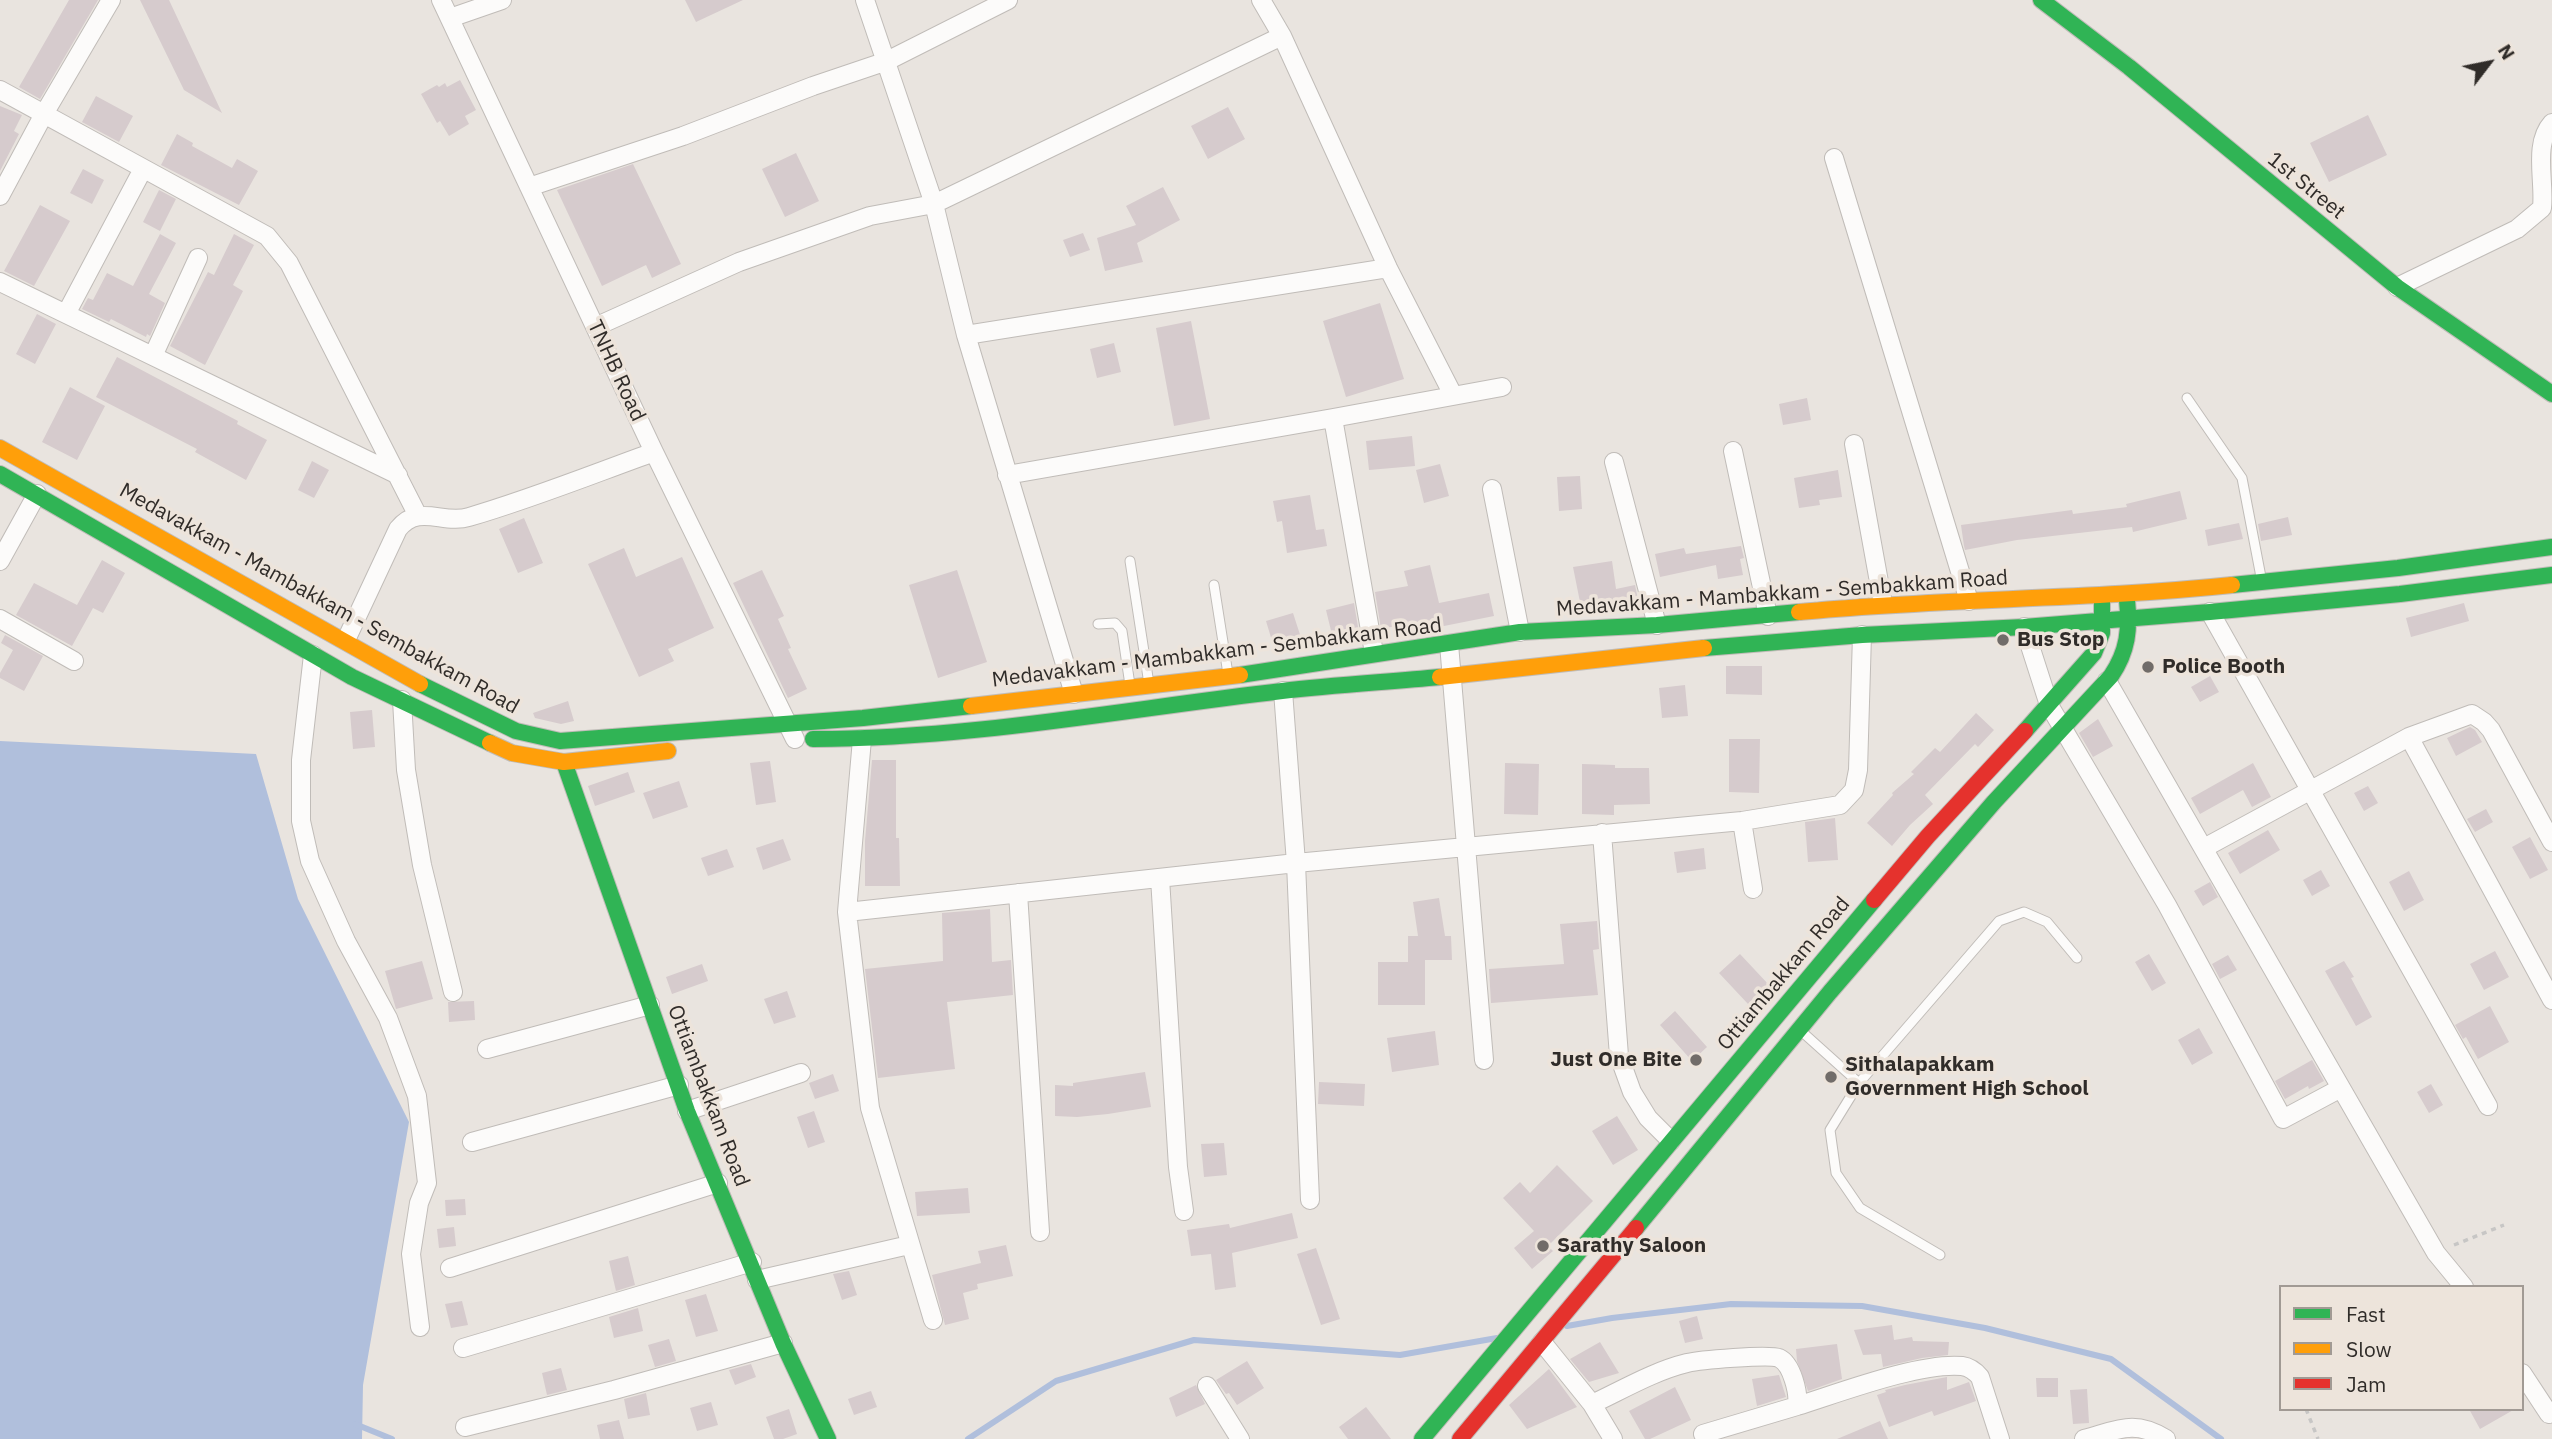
<!DOCTYPE html>
<html>
<head>
<meta charset="utf-8">
<style>
  body { margin:0 }
  #map { position:relative; width:2552px; height:1439px; overflow:hidden; background:#e9e4df; font-family:"IBM Plex Sans",sans-serif }
  canvas { display:block }
  .legend { position:absolute; left:2279px; top:1285px; width:245px; height:126px; box-sizing:border-box; background:#ede4db; border:2px solid #a19a94; margin:0; padding:9px 12px; list-style:none; font-size:21px; color:#302c29 }
  .legend li { display:flex; align-items:center; gap:14px; height:35px }
  .legend b { width:35px; border:2px solid #a19a94 }
  .north { position:absolute; left:2454px; top:28px; width:70px; height:70px; -webkit-text-stroke:5px #ede4db; paint-order:stroke; rotate:58deg; font-size:19px; font-weight:700; line-height:28px; text-align:center; color:#302c29 }
  .north::after { content:''; display:block; margin:auto; width:24px; height:32px; background:#302c29; clip-path:polygon(50% 0,100% 100%,50% 72%,0 100%) }
</style>
</head>
<body>
<div id="map">
<canvas width="2552" height="1439"></canvas>
<ul class="legend">
<li><b style="height:9px;background:#30b455"></b>Fast</li>
<li><b style="height:9px;background:#ff9f0a"></b>Slow</li>
<li><b style="height:9px;background:#e5322d"></b>Jam</li>
</ul>
<div class="north">N</div>
</div>
<script>
const ctx = document.querySelector('canvas').getContext('2d');
ctx.lineJoin = 'round';
function paint(path, color) { ctx.fillStyle = color; ctx.fill(path, 'evenodd'); }
function stroke(path, color, width, dash) { ctx.strokeStyle = color; ctx.lineWidth = width; ctx.lineCap = dash ? 'butt' : 'round'; ctx.setLineDash(dash || []); ctx.stroke(path); }
function write(font, color, halo, rows, align = 'center') {
  ctx.font = font + ' "IBM Plex Sans",sans-serif'; ctx.lineWidth = 7; ctx.setLineDash([]); ctx.textBaseline = 'middle'; ctx.strokeStyle = halo; ctx.fillStyle = color; for (const [text, x, y, turn = 0] of rows) {
    ctx.save(); ctx.translate(x, y); ctx.rotate((+turn || 0) * Math.PI / 180); ctx.textAlign = isNaN(turn) ? turn : align; if (halo) ctx.strokeText(text, 0, 0); ctx.fillText(text, 0, 0); ctx.restore();
  }
}
paint(new Path2D(`
  M0,741L256,754L298,899L409,1122L363,1385L362,1439H0Z`), '#b0bfdc');
stroke(new Path2D(`
  M1567,1326L1612,1318L1731,1304L1862,1306L1985,1328L2111,1359L2221,1439
  M355,1424L392,1439
  M968,1439L1056,1381L1194,1340L1400,1355L1497,1338`), '#b0bfdc', 6);
paint(new Path2D(`
  M69,0H98L40,99L19,87Z
  M140,0H169L222,113L184,90Z
  M685,0H743L696,22Z
  M460,80L476,110L465,116L469,124L449,136L440,121L437,123L421,94L437,85L439,87L445,83L447,87Z
  M96,96L133,116L119,142L82,122Z
  M0,106L22,115L14,131L19,134L0,171Z
  M1228,107L1245,139L1208,159L1191,126Z
  M2368,115L2387,155L2329,182L2310,143Z
  M177,134L193,143L192,146L232,168L237,159L258,171L239,205L161,165Z
  M796,153L819,201L785,217L762,169Z
  M633,164L681,264L652,278L646,265L602,286L557,190Z
  M83,169L104,180L92,204L70,193Z
  M1163,187L1180,220L1137,243L1143,262L1105,271L1097,238L1136,225L1126,206Z
  M159,190L176,199L160,231L143,222Z
  M40,205L70,221L34,286L4,271Z
  M1083,233L1090,250L1070,257L1063,240Z
  M160,234L176,243L149,294L165,303L150,336L147,334L146,337L111,319L109,322L82,309L88,298L93,300L107,273L133,286Z
  M234,234L254,245L233,285L243,291L205,365L170,346L208,272L214,275Z
  M1380,303L1404,379L1346,397L1323,321Z
  M37,314L56,324L35,364L16,354Z
  M1191,321L1210,419L1174,426L1156,328Z
  M1114,343L1121,372L1097,378L1090,349Z
  M117,357L238,421L237,424L267,440L246,480L195,452L197,449L96,397Z
  M70,387L105,406L77,460L42,442Z
  M1807,398L1811,420L1783,425L1779,404Z
  M1412,436L1415,466L1369,470L1366,441Z
  M312,461L329,470L314,498L298,490Z
  M1440,464L1449,496L1424,503L1416,470Z
  M1838,470L1842,497L1819,500L1820,505L1799,508L1794,478Z
  M1580,476L1582,509L1559,511L1557,477Z
  M2180,491L2187,519L2133,532L2132,527L2017,540L1965,550L1964,546L1961,525L2072,510L2073,514L2127,507L2126,504Z
  M1310,495L1316,530L1324,529L1327,546L1287,553L1282,521L1277,522L1273,501Z
  M2288,517L2292,535L2261,541L2258,524Z
  M524,518L543,563L518,573L499,529Z
  M2239,523L2243,539L2208,546L2205,530Z
  M1741,546L1744,558L1740,559L1743,575L1718,579L1716,565L1660,577L1655,554L1684,548L1686,554Z
  M624,548L636,577L682,557L714,628L668,649L674,661L639,677L588,564Z
  M102,560L125,573L103,613L93,608L72,646L16,615L34,583L77,605Z
  M1612,561L1616,589L1635,585L1640,609L1582,612L1573,567Z
  M1430,565L1439,603L1489,593L1494,616L1419,631L1417,622L1381,629L1375,592L1408,586L1404,571Z
  M762,570L784,616L778,619L791,648L788,649L807,689L788,698L733,583Z
  M957,570L987,662L938,678L909,585Z
  M1354,603L1359,633H1356V637L1334,643L1326,610Z
  M2464,603L2469,621L2411,637L2406,618Z
  M1293,613L1304,647L1276,654L1266,621Z
  M5,635L43,656L24,691L0,678V673L13,650L1,643Z
  M1726,666H1762V695L1726,694Z
  M2210,676L2219,692L2200,702L2191,687Z
  M1685,685L1688,716L1662,718L1659,688Z
  M568,701L574,721L561,724L535,718L533,713Z
  M372,710L375,747L353,749L350,712Z
  M1976,713L1994,730L1978,747L1975,744L1925,795L1933,804L1910,825L1892,846L1867,823L1893,795L1892,793L1914,774L1911,772L1935,748L1940,752Z
  M2098,719L2113,746L2093,757L2079,733Z
  M2470,727L2475,730L2482,742L2456,756L2447,738Z
  M1729,739H1760L1759,793L1729,792Z
  M872,760H896V838H899L900,886H865V841Z
  M770,761L776,802L756,805L750,763Z
  M1505,763L1539,764L1538,815L1504,814Z
  M2253,763L2271,797L2252,807L2243,790L2200,814L2191,798Z
  M1582,764L1615,765V768H1649L1650,804L1614,805V815L1582,814Z
  M628,772L635,792L595,806L588,786Z
  M679,781L688,807L653,819L643,793Z
  M2368,786L2378,803L2364,811L2354,793Z
  M2486,809L2493,822L2475,832L2467,819Z
  M1835,818L1838,860L1808,862L1805,822Z
  M2268,830L2280,850L2240,874L2228,853Z
  M2530,837L2548,870L2530,879L2512,847Z
  M783,839L791,860L763,870L756,848Z
  M1704,848L1706,869L1677,873L1674,852Z
  M727,849L734,867L708,876L701,858Z
  M2321,870L2330,886L2312,896L2303,880Z
  M2409,871L2424,900L2404,911L2389,882Z
  M2210,882L2218,897L2203,906L2194,891Z
  M1439,898L1445,936H1451L1452,960H1425V1005H1378V962H1408V936H1418L1413,902Z
  M990,909L992,962L1011,960L1013,995L947,1002L955,1069L878,1078L865,969L943,961L942,913Z
  M1597,921L1599,949L1593,950L1598,995L1491,1003L1489,969L1564,964L1560,924Z
  M2495,951L2509,977L2484,990L2470,964Z
  M1740,954L1769,985L1748,1004L1719,973Z
  M2149,954L2166,983L2152,991L2135,962Z
  M2228,955L2237,970L2220,979L2212,964Z
  M422,961L433,999L396,1009L385,971Z
  M2344,961L2354,977L2351,978L2372,1017L2356,1026L2325,971Z
  M702,964L708,981L672,994L666,977Z
  M787,991L796,1017L774,1024L764,999Z
  M474,1001L475,1020L449,1022L448,1002Z
  M2490,1006L2509,1042L2478,1059L2466,1037L2463,1039L2455,1025Z
  M1675,1011L1707,1047L1692,1061L1660,1025Z
  M2199,1028L2213,1053L2192,1065L2178,1040Z
  M1435,1031L1439,1065L1392,1072L1387,1038Z
  M2312,1060L2324,1081L2309,1089L2308,1086L2285,1099L2275,1081Z
  M1145,1072L1151,1107L1108,1114L1077,1117L1055,1116V1085L1073,1086V1083Z
  M833,1074L839,1091L815,1099L809,1083Z
  M1319,1082L1365,1084L1364,1106L1318,1104Z
  M2431,1084L2443,1105L2429,1113L2417,1092Z
  M814,1111L825,1142L808,1148L797,1117Z
  M1617,1116L1638,1150L1613,1165L1592,1131Z
  M1224,1143L1227,1175L1204,1177L1201,1144Z
  M1557,1165L1593,1201L1548,1246L1553,1251L1532,1269L1514,1248L1534,1231L1503,1198L1520,1182L1530,1193Z
  M968,1188L970,1213L917,1216L915,1192Z
  M465,1199L466,1215L446,1216L445,1200Z
  M1292,1213L1298,1238L1232,1253L1236,1287L1215,1290L1211,1254L1191,1256L1187,1230L1229,1224L1230,1228Z
  M454,1227L456,1246L439,1248L437,1229Z
  M1006,1245L1013,1276L977,1284L978,1289L963,1293L969,1319L945,1325L932,1275L981,1263L978,1251Z
  M1316,1248L1340,1319L1321,1325L1297,1254Z
  M628,1256L635,1285L616,1291L609,1261Z
  M849,1271L857,1295L842,1300L833,1274Z
  M706,1294L718,1331L696,1337L685,1300Z
  M462,1301L468,1325L451,1328L445,1304Z
  M638,1308L643,1331L614,1338L609,1317Z
  M1697,1316L1703,1339L1685,1343L1679,1321Z
  M1892,1325L1894,1340L1912,1337L1913,1341L1949,1342L1948,1355L1922,1358L1883,1367L1881,1354L1863,1355L1854,1330Z
  M669,1339L676,1361L655,1367L648,1345Z
  M1600,1342L1619,1373L1589,1382L1570,1359Z
  M1837,1344L1842,1379L1808,1391L1797,1361L1796,1349Z
  M1247,1361L1264,1388L1237,1405L1229,1393L1226,1394L1216,1380Z
  M751,1364L756,1377L735,1385L729,1370Z
  M561,1368L567,1390L547,1395L542,1373Z
  M1549,1369L1577,1407L1527,1429L1509,1405Z
  M1779,1375L1786,1397L1757,1406L1752,1379Z
  M1947,1377V1390L1969,1382L1976,1401L1934,1416L1932,1411L1889,1427L1877,1395L1886,1392L1885,1390L1905,1385Z
  M2036,1378H2058V1397H2037Z
  M1196,1385L1205,1404L1176,1417L1169,1398Z
  M1675,1387L1691,1420L1650,1439H1645L1629,1411Z
  M2087,1389L2089,1423L2073,1424L2070,1390Z
  M871,1391L877,1407L854,1415L848,1399Z
  M646,1393L650,1415L628,1419L624,1399Z
  M711,1402L718,1425L697,1431L690,1408Z
  M1366,1407L1391,1439H1348L1339,1427Z
  M789,1409L797,1434L783,1439H774L766,1417Z
  M2469,1409H2515L2480,1429Z
  M619,1420L624,1439H600L597,1425Z
  M1880,1421L1888,1439H1837Z`), '#d6cbcd');
const lane = new Path2D(`
  M2187,398L2242,478L2261,577
  M1130,561L1149,684
  M1214,585L1228,674
  M1098,624L1115,623L1122,631L1130,685
  M1800,1030L1859,1083L1830,1130L1836,1173L1860,1208L1940,1255
  M1859,1083L1999,921L2024,912L2047,922L2077,958`);
const street = new Path2D(`
  M441,0L654,452L795,739
  M865,0L934,204L966,335L1074,694
  M1261,0L1282,36L1388,268L1453,395
  M450,18L502,0
  M0,90L267,236L289,263L418,516
  M1834,158L1969,601
  M529,187L683,136L813,86L887,61L1008,0
  M0,196L44,114L111,0
  M0,282L398,475
  M2397,287L2517,229L2542,208C2545,181 2533,144 2552,123
  M66,314L143,169
  M595,327L739,262L870,216L934,204L1282,36
  M966,335L1388,268
  M153,356L198,258
  M1333,418L1374,653
  M1854,444L1883,604
  M1733,451L1768,616
  M1614,462L1657,625
  M1007,475L1333,418L1502,387
  M1492,489L1520,632
  M0,561L37,494
  M2210,612L2488,1106
  M0,619L74,661
  M2024,627L2049,705L2167,905L2283,1119L2341,1088
  M346,640L398,529C419,503 443,525 469,517C531,499 593,474 654,452
  M1449,644L1484,1060
  M313,655L301,760V821L310,861L346,941L388,1018L417,1096L427,1183L419,1203L411,1254L420,1327
  M2107,681L2436,1253L2464,1287
  M1283,691L1296,863L1310,1200
  M402,700L406,770L422,865L453,992
  M2409,737L2552,1000
  M862,739L847,912L870,1108L933,1320
  M1742,821L1753,889
  M1602,833L1619,1056L1632,1092L1648,1118L1671,1141
  M2204,848L2409,737L2472,714L2484,722L2491,730L2552,842
  M1160,878L1178,1167L1184,1211
  M1018,893L1040,1232
  M847,912L1296,863L1742,821L1840,805L1854,790L1858,770L1862,635
  M487,1049L650,1005
  M687,1111L801,1073
  M472,1142L679,1085
  M450,1268L718,1183
  M757,1280L909,1245
  M1542,1342L1592,1404L1613,1439
  M463,1348L752,1262
  M2522,1373L2549,1414
  M1207,1386L1240,1439
  M1592,1404C1622,1390 1654,1371 1687,1363C1699,1360 1769,1354 1779,1358C1792,1364 1799,1393 1797,1406C1839,1393 1920,1362 1962,1366C1969,1367 1975,1371 1980,1377L2000,1439
  M465,1427L614,1390L783,1343
  M1703,1434L1797,1406
  M2084,1439C2118,1430 2134,1419 2166,1439`);
const fast = new Path2D(`
  M2041,0L2129,67L2397,287L2552,394
  M0,474L352,677L490,743
  M2232,585L2398,568L2552,547
  M1704,648L1862,635L2024,627L2210,612L2400,594L2552,575
  M1240,675L1520,632L1657,625L1799,612
  M420,684L516,731L560,741L863,718L971,706
  M2025,731L2094,653L2102,633V602
  M813,739C970,739 1126,709 1282,691C1334,685 1387,682 1440,677
  M564,762L687,1111L783,1343L828,1439
  M1636,1228L1830,992L1994,802L2111,676C2128,651 2130,629 2127,600
  M1422,1439L1874,900`);
const slow = new Path2D(`
  M0,448L420,684
  M1799,612C1943,598 2088,600 2232,585
  M1440,677L1704,648
  M971,706L1240,675
  M490,743L512,753L564,762L668,751`);
const jam = new Path2D(`
  M1874,900L1928,836L2025,731
  M1460,1439L1636,1228`);
stroke(lane, '#c0bcb8', 11);
stroke(street, '#c0bcb8', 20);
stroke(fast, '#c0bcb8', 18);
stroke(slow, '#c0bcb8', 18);
stroke(jam, '#c0bcb8', 18);
stroke(new Path2D(`
  M2454,1245L2504,1225
  M2306,1409L2318,1439`), '#c7c6c5', 3.5, [5, 5]);
stroke(lane, '#fcfbfa', 9);
stroke(street, '#fcfbfa', 18);
stroke(fast, '#30b455', 16);
stroke(slow, '#ff9f0a', 16);
stroke(jam, '#e5322d', 16);
for (const [x, y, r, color] of [
  [2003,640,7,"#716c69"],
  [2148,667,7,"#716c69"],
  [1696,1060,7,"#716c69"],
  [1831,1077,7,"#716c69"],
  [1543,1246,7,"#716c69"]
]) { const dot = new Path2D(); dot.arc(x, y, r, 0, 2 * Math.PI); ctx.fillStyle = color; ctx.fill(dot); stroke(dot, '#ede4db', 2.5); }
write('21px', '#302c29', '#ede4db', [
  ["1st Street",2306,186,39],
  ["TNHB Road",616,371,65],
  ["Medavakkam - Mambakkam - Sembakkam Road",1782,594,-4],
  ["Medavakkam - Mambakkam - Sembakkam Road",319,599,29],
  ["Medavakkam - Mambakkam - Sembakkam Road",1217,653,-7],
  ["Ottiambakkam Road",1784,974,-50],
  ["Ottiambakkam Road",708,1096,69]
]);
write('bold 21px', '#302c29', '#ede4db', [
  ["Bus Stop",2017,640],
  ["Police Booth",2162,667],
  ["Just One Bite",1682,1060,"right"],
  ["Sithalapakkam",1845,1065],
  ["Government High School",1845,1089],
  ["Sarathy Saloon",1557,1246]
], 'left');
</script>
</body>
</html>
